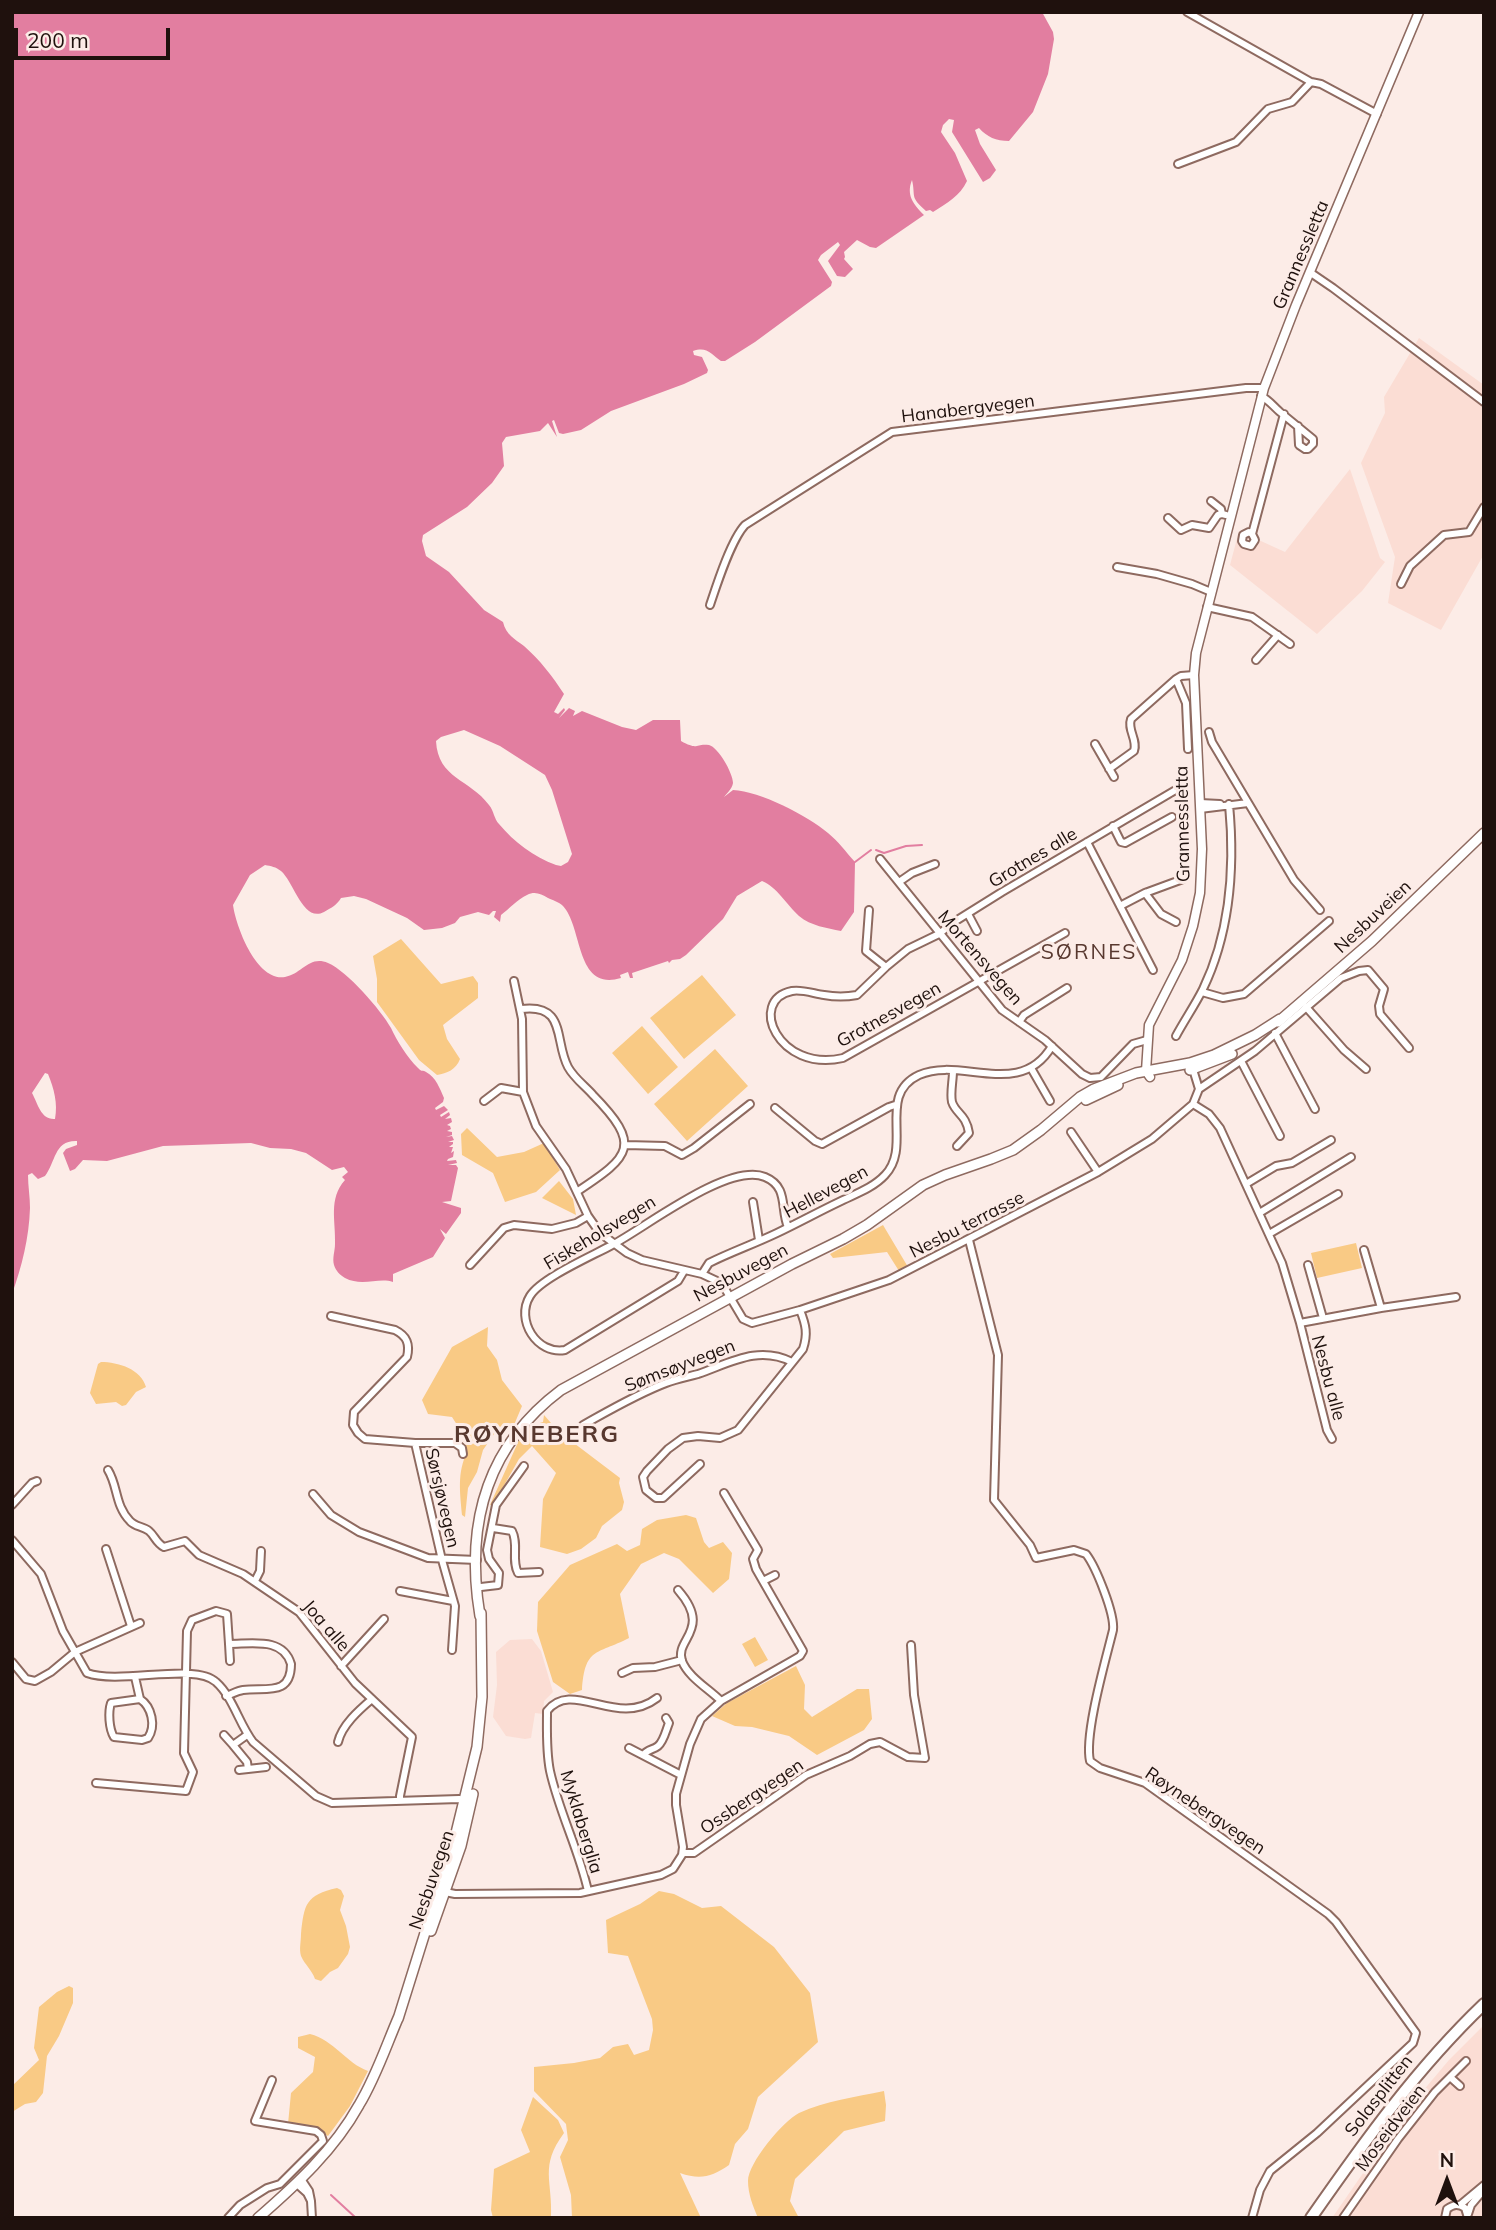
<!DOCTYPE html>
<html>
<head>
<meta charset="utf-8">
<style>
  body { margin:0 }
  #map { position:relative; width:1496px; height:2230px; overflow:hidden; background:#fcece7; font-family:Mulish,sans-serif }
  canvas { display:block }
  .frame { position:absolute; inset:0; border:14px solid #1f110d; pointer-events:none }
  .north { position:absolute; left:1412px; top:2146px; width:70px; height:70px; -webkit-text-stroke:5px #fcece7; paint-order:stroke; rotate:0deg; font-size:19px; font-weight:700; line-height:28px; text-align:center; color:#1f110d }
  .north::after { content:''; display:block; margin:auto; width:24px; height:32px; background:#1f110d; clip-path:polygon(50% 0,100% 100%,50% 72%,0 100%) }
  .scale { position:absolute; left:14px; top:28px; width:156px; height:32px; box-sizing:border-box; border:4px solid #1f110d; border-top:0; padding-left:9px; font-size:21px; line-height:24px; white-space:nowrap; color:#1f110d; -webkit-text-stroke:5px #fcece7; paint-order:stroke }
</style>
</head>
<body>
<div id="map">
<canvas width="1496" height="2230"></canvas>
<div class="frame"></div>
<div class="north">N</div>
<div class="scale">200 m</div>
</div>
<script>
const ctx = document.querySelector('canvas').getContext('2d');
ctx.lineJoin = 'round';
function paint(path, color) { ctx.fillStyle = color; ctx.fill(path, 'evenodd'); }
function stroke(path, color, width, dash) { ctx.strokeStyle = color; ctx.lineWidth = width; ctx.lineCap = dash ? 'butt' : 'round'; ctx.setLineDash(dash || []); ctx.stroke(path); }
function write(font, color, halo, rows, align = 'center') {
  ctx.font = font + ' Mulish,sans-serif'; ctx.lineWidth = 6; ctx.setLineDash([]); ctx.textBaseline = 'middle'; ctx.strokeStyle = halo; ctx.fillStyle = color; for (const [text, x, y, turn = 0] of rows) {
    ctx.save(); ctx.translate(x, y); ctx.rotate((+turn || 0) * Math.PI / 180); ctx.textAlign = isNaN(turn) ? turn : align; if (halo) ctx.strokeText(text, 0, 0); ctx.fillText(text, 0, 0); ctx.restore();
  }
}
paint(new Path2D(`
  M1419,338L1484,385V554L1441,630L1388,603L1395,557L1361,463L1385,413L1384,397Z
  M1350,469L1380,558L1385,562L1362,591L1317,634L1230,565L1239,531L1285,552Z
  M532,1639L541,1651L553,1692L544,1701L543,1714L535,1713L531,1738L525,1739L506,1736L493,1717L497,1685L496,1652L510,1640Z
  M1484,2025V2218H1332L1406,2111L1449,2060Z`), '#fbddd4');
paint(new Path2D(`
  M401,939L441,984L473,976L478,983V998L443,1025L447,1039L460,1059C456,1070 447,1073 437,1075L419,1060L377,1002V979L373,956Z
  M702,975L736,1015L684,1059L650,1018Z
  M642,1026L678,1067L648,1094L612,1053Z
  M715,1049L748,1086L687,1141L654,1104Z
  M467,1128L497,1157L524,1152L544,1143L560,1170L536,1192L505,1202L493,1173L462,1155L461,1134Z
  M559,1181L573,1199L576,1215L542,1198Z
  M883,1225L908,1267L899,1271L887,1252L833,1258L830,1254Z
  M1356,1243L1362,1268L1317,1278L1311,1253Z
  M488,1327L487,1346L497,1360L502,1380L522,1406L514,1425L499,1427L483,1450L477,1472L468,1488L465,1517L462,1515C460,1492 457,1473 467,1452L459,1428L452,1417L428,1414L422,1400L452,1347Z
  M101,1362C118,1362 141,1369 146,1387L136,1392L126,1405L122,1406L116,1402L96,1404L90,1393L98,1364Z
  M544,1415L558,1431L620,1478L619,1483L624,1502L622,1510L602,1526L596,1538L581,1549L567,1554L540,1547L543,1499L556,1473L532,1446L519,1459L493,1505H490L519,1440L530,1426L543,1422Z
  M686,1515L696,1518L704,1542L709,1548L723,1542L732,1553L729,1579L713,1593L679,1559L664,1553L641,1564L620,1594L629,1638C596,1655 585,1647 582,1690L570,1694L553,1682L537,1631L538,1602L570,1565L617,1544L627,1551L640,1545L642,1529L657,1520Z
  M755,1637L768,1660L755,1667L742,1644Z
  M796,1666L805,1685L804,1709L812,1717L857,1689H869L872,1719L864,1730L817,1755L789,1736L752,1727L735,1726L712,1716L727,1703Z
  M337,1888L341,1890L344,1896L340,1910L346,1926L350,1947L348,1954L338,1968L330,1972L321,1981L315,1979C312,1970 305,1965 301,1956C299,1949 301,1942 301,1934C304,1904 306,1895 337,1888Z
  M659,1891L674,1894L702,1908L721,1906L774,1947L810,1993L818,2042L758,2097L748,2129L735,2144L729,2165C712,2177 700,2180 680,2173L701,2218H572L571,2195L560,2157L568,2140L566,2124L534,2091V2067L574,2063L600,2058L613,2047L628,2044L634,2055L649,2050L653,2030L652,2019L628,1956L608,1953L606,1920L640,1904Z
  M69,1986L73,1988V2003L59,2036L47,2056L43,2093L36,2102L25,2104L12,2112V2086L39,2060L34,2048L39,2007L57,1992Z
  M310,2034C334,2040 346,2063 368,2071L350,2106L328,2136L313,2127L288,2124L291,2093L313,2072L315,2057L298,2048V2037Z
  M884,2091L886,2105L885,2121L844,2131L795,2179L790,2201L799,2218H758C753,2206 748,2194 748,2181C748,2163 783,2121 799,2113C826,2101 855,2097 884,2091Z
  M533,2097L558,2120L564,2133C539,2167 553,2180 551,2218H493L491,2210L494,2169L530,2152L521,2130Z`), '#f9ca85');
paint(new Path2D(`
  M12,12H1042L1053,32L1054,39L1048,74L1033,112L1009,141C996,141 987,137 979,128L975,130L980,144L996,170L990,178L983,182L952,132L954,120L949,119L943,125L941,132L955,153L967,181C960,196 947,203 933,212L930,210L926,211C909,196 916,197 912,180C906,195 913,204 924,215L876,248L870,247L857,240L844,252L845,257L844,259L853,269L845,277L837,276L828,261L840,245L838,242L821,255L818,260L832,282L831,286L755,342L725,361H721C711,354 707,346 693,351L694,355L702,357L708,370L707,373L684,384L611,411L581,430L563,434L559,433L554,420L552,421L557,437L548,423L540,431L506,437L502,443L504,466L492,483L467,507L423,535L422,541L426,556L449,572L484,610L503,622C506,635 515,639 524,646C540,660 553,677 564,694L554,712L558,714L564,708L565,710L559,718L569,708L575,711L573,716L582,711L622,727L636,730L653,720H680L681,741C699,751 695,743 709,745C718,747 733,773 733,783C732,789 727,793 724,797L733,790C760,791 808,816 828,833C838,841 846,852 855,862L854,912L841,931C827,928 811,926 799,916C787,905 777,887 762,881L737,896L723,919L686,955L680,959L672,960L669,963L668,961L632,973L633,978H630L628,972L620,975L621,978C575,992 583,927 563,906C559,902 552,900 548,898C541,894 535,891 527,895C518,899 509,909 501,915L500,922L494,917L496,911H493L489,915L478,912L460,917L455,923L442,928L424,930L407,918L366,899L354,896L341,898C337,905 331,908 324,912C303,923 294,882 281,871C276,867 271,866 265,865L250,875L233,905C236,927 257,982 285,977C302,974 309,955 328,963C347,971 381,1010 391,1028C397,1041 407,1057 418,1068C423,1073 421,1069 426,1072C436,1077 440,1089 444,1098L443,1102L435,1108L436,1110L444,1106L448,1110L440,1115L441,1117L449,1112L450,1115L445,1119L451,1118L452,1122L447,1125L450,1126L451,1129L447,1131L452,1132V1135L446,1137L452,1136L454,1140L448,1142H453V1144L449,1147H453L451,1153L454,1151L453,1157L448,1159L447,1161L456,1160L457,1163L448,1165H456L458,1168L451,1201L442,1202L461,1208V1213L446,1234L440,1229L445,1238L433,1257L393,1274V1282C379,1277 362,1287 345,1278C340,1275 336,1271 334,1265C332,1258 335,1251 335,1244C336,1221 328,1199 345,1180L342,1177L348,1172L344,1167L332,1170L306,1153L291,1149L270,1148L251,1143L163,1146L107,1161L83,1160L75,1169L70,1171L63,1153L66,1149L77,1145V1141C54,1140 56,1162 45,1176L38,1179L32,1173L28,1175C28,1186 30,1197 30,1208C29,1238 22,1266 12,1294ZM464,730L500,746L545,775L552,790L572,854L568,862L561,866L556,865C534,857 514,842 499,824C494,819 494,811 489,805C470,779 438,779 436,741L441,737ZM45,1073L48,1074C54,1089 58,1103 55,1119C41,1120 38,1104 32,1093Z`), '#e27ea0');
stroke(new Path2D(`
  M876,850L884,853L906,846L922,845
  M855,862L871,850
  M331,2195L356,2218`), '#e27ea0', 2);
const street = new Path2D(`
  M1187,12L1311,82
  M1178,164L1236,142L1268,109L1292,102L1311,82L1321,84L1377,114
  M1311,273L1333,288L1484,402
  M1261,396C1269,400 1273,406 1280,412C1291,421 1302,430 1313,439V444L1308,449H1305L1299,445L1298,426
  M1211,501L1221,509L1222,514L1226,515
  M1168,518L1181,530L1192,525L1209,528L1218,515L1222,514
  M1252,534L1249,532L1243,535L1242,541L1244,544L1251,546L1255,540L1252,534L1284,414
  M1117,567L1157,574L1192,584L1211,592
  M1401,584L1410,566L1444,535L1469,532L1484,507
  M710,605C717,584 731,540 745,525L892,432L1246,388H1264
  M1207,607L1252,617L1290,644
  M1256,660L1278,635
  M1176,679L1186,703L1188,749
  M1209,732L1212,742L1294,880L1320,910
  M1095,744L1114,777
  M1109,769L1134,751C1138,740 1127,730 1131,719L1176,679L1181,676L1194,675
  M1200,803L1220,804
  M1200,809L1248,803
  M1113,826L1121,842L1125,843L1172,817
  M1087,842L1153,970
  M880,859L1002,1010L1045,1040L1082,1074L1090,1078L1101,1077L1133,1044L1147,1040
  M899,882L912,873L935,864
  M1145,893L1161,914L1176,922
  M1120,906L1145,893L1183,879
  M869,910L866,951L886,967
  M968,914L977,931
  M1065,933L843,1058C778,1073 747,1000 792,991C802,989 815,994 824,995C835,997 846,997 857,995L886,967L908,949L939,934L954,922L1002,892L1179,788
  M514,981L522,1019L523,1092L536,1126L566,1169L588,1216L600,1233L627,1253L642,1260L702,1274L717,1281L724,1287L743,1319L752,1323L800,1310L889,1280L1098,1172L1152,1139L1193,1104L1199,1089L1192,1066
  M1202,992L1223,998L1244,994L1329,921
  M1306,1007L1344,1050L1366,1069
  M521,1009C567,1003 554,1041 568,1067C574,1078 585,1086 593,1095C642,1145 631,1156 578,1191
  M1019,1022L1024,1015L1067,988
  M1275,1033L1315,1109
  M1176,1036C1184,1021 1195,1005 1203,989C1231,931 1235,867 1229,804
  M1241,1061L1280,1136
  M1031,1068L1050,1101
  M953,1071C953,1081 950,1093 952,1102C956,1114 966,1114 969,1133L957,1146
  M1199,1089L1255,1051L1341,978L1359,971L1368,970L1384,989L1379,1006L1380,1014L1409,1048
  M484,1101L501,1088L523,1092
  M1193,1104L1209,1114L1220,1128L1282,1263L1300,1323L1381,1308L1364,1250
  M775,1108L815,1141L822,1144L889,1107L895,1105
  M1071,1132L1098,1172
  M626,1145L665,1146L682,1155L694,1148L750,1104
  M1246,1184L1276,1166L1292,1163L1331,1140
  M753,1202L759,1240
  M1261,1212L1351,1157
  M1269,1234L1338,1194
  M969,1240L998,1355L994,1500L1030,1545L1036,1558L1074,1550L1086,1554C1096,1567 1115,1614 1113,1630C1106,1659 1084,1734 1090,1761L1100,1768L1145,1783L1328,1914L1336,1922L1416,2033L1413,2043L1317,2133L1270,2171L1260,2190L1252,2218
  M470,1265L504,1228L514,1225L552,1229L576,1223L588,1216
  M1308,1265L1323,1318
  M684,1271L678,1281L565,1350C537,1355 515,1320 530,1296C541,1278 592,1256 612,1245C645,1228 728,1162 765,1177C789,1187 780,1209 788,1227
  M702,1274L709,1263C731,1252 754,1244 777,1233C798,1223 818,1212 839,1202C855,1194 873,1188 885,1175C913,1146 876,1095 919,1075C961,1056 1020,1100 1052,1046
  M1381,1308L1456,1297
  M331,1316L395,1330C407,1336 410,1344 407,1357L354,1412L353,1425L358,1433L365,1439L415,1443L442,1560L455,1606L452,1650
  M1300,1323L1327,1430L1332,1439
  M583,1425C610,1410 637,1394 666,1383C676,1379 687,1377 698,1374C730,1363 758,1345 792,1362
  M415,1443H455L462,1448L463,1454
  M700,1464L663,1498H656L646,1490L643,1477L647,1471L668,1449L683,1438L698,1436L720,1438L738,1430L803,1349C808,1334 806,1325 800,1310
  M108,1470C118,1486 115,1506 130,1521C135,1527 143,1526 149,1531C155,1536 156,1543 164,1547L185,1541L199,1555L243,1574L299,1612L355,1683L412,1737L400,1796V1801
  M313,1494L331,1515L359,1532L428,1558L477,1560
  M12,1505L32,1483L37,1481
  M493,1528L512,1531C519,1544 511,1560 518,1573L539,1572
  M12,1540L41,1574L63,1631L87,1673C120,1685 195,1662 216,1682C233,1697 239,1724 253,1742L316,1796L332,1803L459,1799L467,1801
  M106,1549L131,1626
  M255,1581L260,1571L261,1551
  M763,1581L775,1575
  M481,1587L498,1585L499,1573L489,1559L487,1550L496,1505L524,1466
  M678,1590C713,1630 674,1639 682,1661C688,1677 709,1689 721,1701
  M400,1591L453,1601
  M229,1644L230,1661
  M12,1662L26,1679L35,1681L51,1672L75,1652L140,1623
  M341,1666L384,1619
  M622,1673L633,1668L655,1667L682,1660
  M135,1677L140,1699
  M140,1699C152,1707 156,1726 148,1738L142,1740L114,1737C109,1729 108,1712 111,1703Z
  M224,1735L233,1745
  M247,1735L233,1745L247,1762L248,1769
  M338,1742C342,1725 359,1710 372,1699
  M629,1748L681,1775
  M643,1755C648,1749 653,1750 658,1746C664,1741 666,1730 669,1723L666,1718
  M239,1770L266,1767
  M96,1783L186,1791L193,1772L184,1753L187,1631L192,1620L216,1611L227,1614L229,1644C252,1644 283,1637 291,1664C291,1697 265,1687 243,1690C237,1691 232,1694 226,1696
  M683,1853H694L806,1775L850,1756L870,1744L880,1742L908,1757L925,1758L914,1695L911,1645
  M443,1889L445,1892L455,1894L580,1893L661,1875L673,1869L682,1855L683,1847L676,1805V1794L690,1744L701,1719L721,1701L800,1656L803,1651L756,1569L753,1559L758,1550L724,1493
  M588,1891C579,1850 559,1812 550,1771C546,1751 547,1731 547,1711C572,1678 617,1729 657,1698
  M1450,2077L1460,2086
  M297,2184L307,2193L311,2201L309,2191L301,2179
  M311,2201L312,2218
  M1460,2205L1484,2185
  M1468,2214L1471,2205L1482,2192
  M228,2218L240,2205L267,2188L280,2184L323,2141L321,2135L316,2131L255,2121L272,2080
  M1343,2218L1398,2139L1435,2092L1466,2061
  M1445,2218L1447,2209C1454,2204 1458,2204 1465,2208L1468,2218`);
const secondary = new Path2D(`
  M1150,1077L1146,1071L1149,1025L1182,960L1193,926L1200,893L1202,849L1194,675L1196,653L1264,388L1296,305L1419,12`);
const primary = new Path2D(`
  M1278,1022L1372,941L1484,833
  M1190,1070L1232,1054
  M1086,1100L1118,1085
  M480,1616C465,1526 485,1447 561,1390L792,1264L843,1239L867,1225L923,1185L945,1175L991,1159L1013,1150L1041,1130L1080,1097L1094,1089L1136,1073L1190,1063L1214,1055L1255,1035L1280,1019
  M431,1931L461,1846L473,1794
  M398,2019L455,1837L477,1747L482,1697L481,1613
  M258,2218C297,2184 334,2150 359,2105C376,2077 386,2046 399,2016`);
const highway = new Path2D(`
  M1311,2218C1364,2142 1417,2068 1484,2004`);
stroke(street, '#8e6a60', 10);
stroke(secondary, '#8e6a60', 11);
stroke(primary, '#8e6a60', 12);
stroke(highway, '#8e6a60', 14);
stroke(street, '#fff', 6);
stroke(secondary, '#fff', 8);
stroke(primary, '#fff', 9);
stroke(highway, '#fff', 10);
write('18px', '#1f110d', '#fcece7', [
  ["Grannessletta",1301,255,-67],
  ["Hanabergvegen",968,409,-7],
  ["Grannessletta",1183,824,-91],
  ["Grotnes alle",1033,858,-31],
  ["Nesbuveien",1373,917,-43],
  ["Mortensvegen",980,958,49],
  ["Grotnesvegen",889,1015,-29],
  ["Hellevegen",826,1192,-28],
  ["Nesbu terrasse",967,1225,-27],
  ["Fiskeholsvegen",600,1233,-31],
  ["Nesbuvegen",741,1273,-28],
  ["Sømsøyvegen",680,1366,-21],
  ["Nesbu alle",1328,1378,75],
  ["Sørsjøvegen",442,1498,77],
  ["Joa alle",326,1626,49],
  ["Ossbergvegen",752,1797,-34],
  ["Røynebergvegen",1205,1811,34],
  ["Myklaberglia",581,1822,73],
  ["Nesbuvegen",432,1880,-71],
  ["Solasplitten",1379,2096,-52],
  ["Moseidveien",1391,2128,-53]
]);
ctx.letterSpacing = '2px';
write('21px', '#58382f', '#fcece7', [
  ["SØRNES",1089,953]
]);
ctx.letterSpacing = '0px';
ctx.letterSpacing = '2px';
write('bold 24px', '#58382f', '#fcece7', [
  ["RØYNEBERG",537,1435]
]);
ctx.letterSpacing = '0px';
</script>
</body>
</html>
